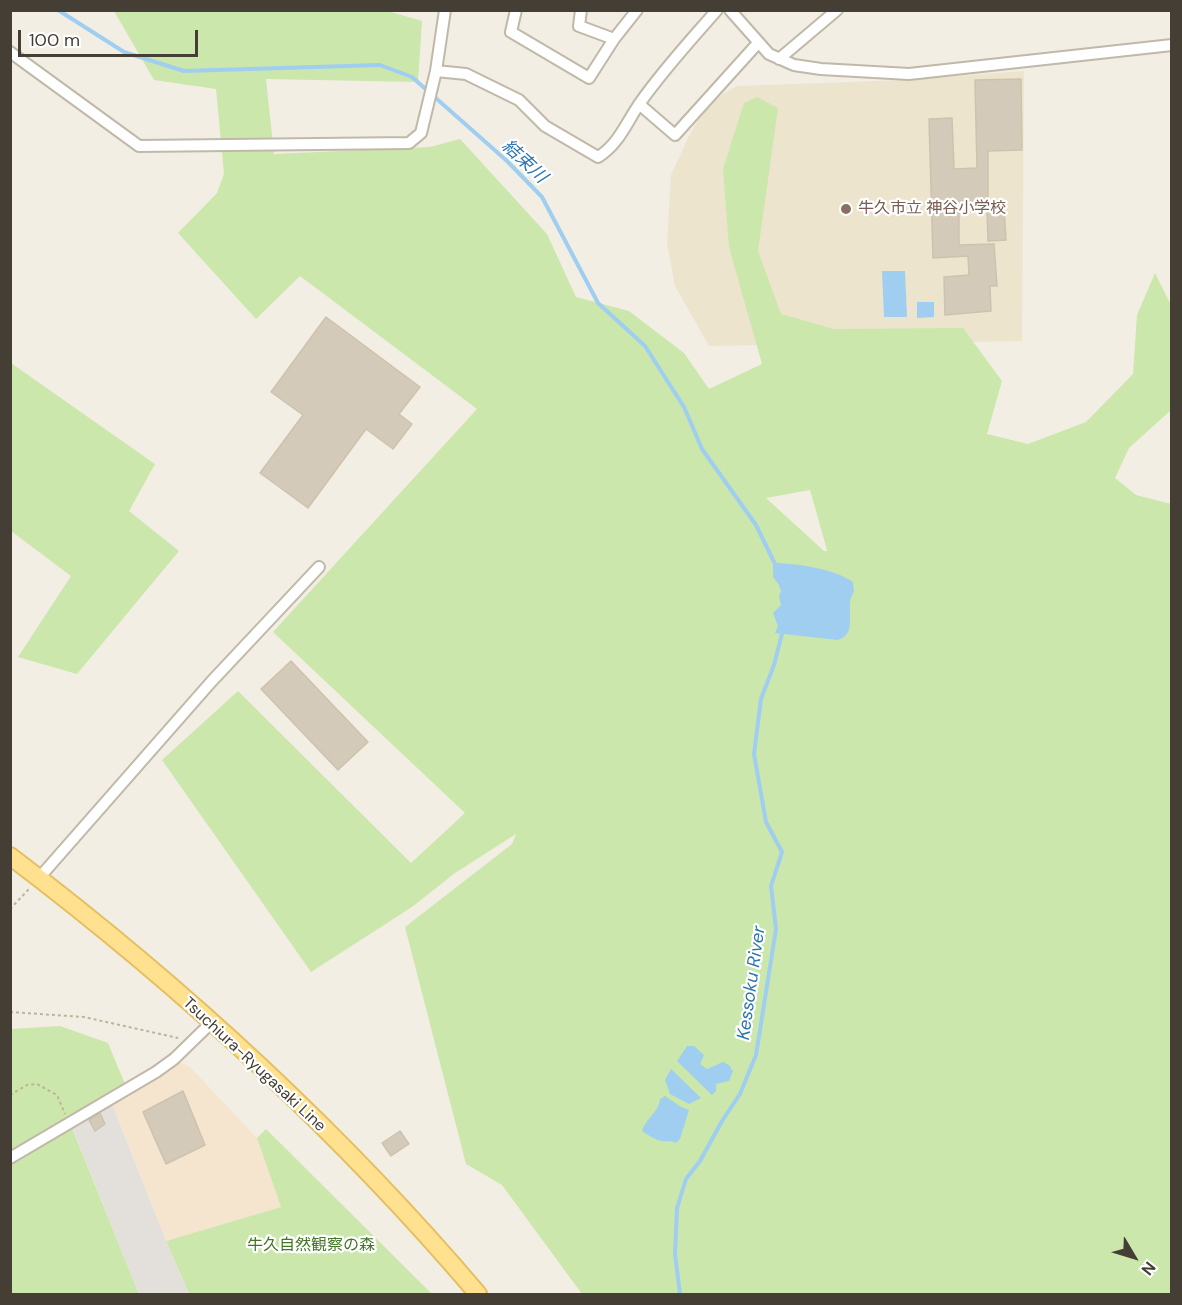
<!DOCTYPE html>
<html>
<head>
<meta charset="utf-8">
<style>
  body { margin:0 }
  #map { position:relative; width:1182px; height:1305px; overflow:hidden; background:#f2eee4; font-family:"DM Sans",sans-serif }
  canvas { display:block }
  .frame { position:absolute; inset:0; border:12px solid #443e34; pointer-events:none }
  .north { position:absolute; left:1104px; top:1227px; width:60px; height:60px; -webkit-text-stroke:4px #fff; paint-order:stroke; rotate:128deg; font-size:16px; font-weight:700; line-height:24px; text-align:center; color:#443e34 }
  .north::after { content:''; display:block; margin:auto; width:21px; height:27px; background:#443e34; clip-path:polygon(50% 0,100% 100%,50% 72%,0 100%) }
  .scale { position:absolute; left:18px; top:30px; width:180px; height:27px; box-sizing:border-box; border:3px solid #443e34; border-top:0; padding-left:8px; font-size:18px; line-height:21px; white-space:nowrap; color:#443e34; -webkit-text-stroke:4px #fff; paint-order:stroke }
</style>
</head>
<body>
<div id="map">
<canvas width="1182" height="1305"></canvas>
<div class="frame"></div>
<div class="north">N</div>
<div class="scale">100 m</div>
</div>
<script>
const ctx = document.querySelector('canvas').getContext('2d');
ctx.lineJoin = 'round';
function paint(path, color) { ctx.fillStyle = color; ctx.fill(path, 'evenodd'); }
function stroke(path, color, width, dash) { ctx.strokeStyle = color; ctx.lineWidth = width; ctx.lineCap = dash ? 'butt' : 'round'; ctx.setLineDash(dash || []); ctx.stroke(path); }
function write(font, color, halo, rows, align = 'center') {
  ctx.font = font + ' "DM Sans","Noto Sans JP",sans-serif'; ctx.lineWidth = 4.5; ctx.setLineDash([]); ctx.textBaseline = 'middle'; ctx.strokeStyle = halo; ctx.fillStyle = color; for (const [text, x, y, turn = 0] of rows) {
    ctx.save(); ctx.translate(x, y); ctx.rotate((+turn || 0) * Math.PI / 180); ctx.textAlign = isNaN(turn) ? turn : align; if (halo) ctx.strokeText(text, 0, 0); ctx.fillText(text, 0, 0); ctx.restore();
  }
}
paint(new Path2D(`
  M174,1059L190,1067L257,1138L281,1207L166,1241L110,1099Z`), '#f5e5ce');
paint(new Path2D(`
  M1024,71L1022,341L709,346L675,286L667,243L671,175L689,136L707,104L737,86L905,80Z`), '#ece4cd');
paint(new Path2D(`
  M384,10L422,21L418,82L266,79L274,154L430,147L460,139L547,234L576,297L629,311L684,353L709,389L762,364L729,247L723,169L744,103L757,97L778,108L758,251L781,314L834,329L963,328L1002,381L987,434L1028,444L1086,422L1133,374L1137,315L1155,273L1171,305V410L1129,448L1115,478L1136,495L1171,504V1294H582L502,1185L466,1164L405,927L512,844L516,834L455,873L412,907L311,972L162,760L238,691L411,863L465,813L273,632L477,409L300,276L256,319L178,233L217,193L224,174L216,89L154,80L114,11ZM810,490L827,550V551H824L766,498Z
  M11,363L155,464L129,511L179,551L77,674L18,657L71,576L11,531Z
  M60,1026L108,1043L127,1089L70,1123L139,1294H11V1029Z
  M266,1129L432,1294H189L166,1241L281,1207L257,1138Z`), '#cbe7ac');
paint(new Path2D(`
  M110,1099L166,1241L189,1294H139L70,1122Z`), '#e3e0dc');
paint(new Path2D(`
  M882,271H905L907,317H884Z
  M917,302H934V317L917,318Z
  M773,563C794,563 836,569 853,582L854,592C843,606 860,633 838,640L775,633L778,626L773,613L781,605L779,596L781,591L779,585L773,577Z
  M687,1046H694L704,1055L700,1064L707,1069L723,1062L729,1065L733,1071L729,1081L716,1084V1091L712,1095L677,1061Z
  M671,1069L701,1098L689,1104L670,1094L665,1080Z
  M665,1096L681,1107L689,1110L680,1139L676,1143C670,1140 667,1142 661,1141C654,1139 648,1135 642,1131C646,1118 659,1112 660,1099Z`), '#9fcef0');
stroke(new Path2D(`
  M58,10L124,52L184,71L380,65L412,77L507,161L542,197L598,303L645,346L684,407L702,449L756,525L776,566
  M680,1294L675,1254L677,1208L686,1179L700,1161L722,1121L740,1094L756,1055L776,929L771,886L782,852L766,822L754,754L761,699L774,665L783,630`), '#9fcef0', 4);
const building = new Path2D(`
  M1021,79L1022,150L988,151V201H959V245L994,244L997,286H990L991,311L945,315L944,277L969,275L968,256L933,258L929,119L952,118L954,169L977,168L975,80Z
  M1004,209L1006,240L988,241L987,210Z
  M326,317L420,387L399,414L412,424L393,449L366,429L308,508L260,473L303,415L271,392Z
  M291,661L368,742L338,770L261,689Z
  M183,1091L205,1145L166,1164L143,1112Z
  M100,1113L105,1124L95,1131L89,1120Z
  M400,1131L409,1144L391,1156L382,1143Z`);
paint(building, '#d4cab9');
stroke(building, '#cfc2ac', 1.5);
const street = new Path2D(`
  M516,10L511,32L589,78L614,39L637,10
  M581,10L579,26L614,39
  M730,10L769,54L794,65L821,69L909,74L1172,45
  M10,52L139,146L409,143L421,133L436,71L445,10
  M779,59L837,10
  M436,71L466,74L519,100L545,126L598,157C619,144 626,123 640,103C663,70 690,41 717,10
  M639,104L675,135L758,43
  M39,878L211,682L319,567
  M10,1158L156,1072L174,1059L211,1023`);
const primary = new Path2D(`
  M10,856C179,984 341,1133 478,1294`);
stroke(street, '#c0b9a9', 14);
stroke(primary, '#e4bf60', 20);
stroke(new Path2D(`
  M10,909L29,889
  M10,1012L84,1017L178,1038
  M10,1095L27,1085L37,1084L57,1095L65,1114`), '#bfb298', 2, [3, 3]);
stroke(street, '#fff', 10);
stroke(primary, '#ffe190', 16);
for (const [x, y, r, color] of [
  [846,209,6,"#8d6e63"]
]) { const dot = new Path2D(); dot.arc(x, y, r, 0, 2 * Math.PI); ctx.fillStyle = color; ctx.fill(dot); stroke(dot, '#fff', 2); }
write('16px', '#785e54', '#fff', [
  ["牛久市立 神谷小学校",858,209]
], 'left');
write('16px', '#443e34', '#fff', [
  ["Tsuchiura-Ryugasaki Line",254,1065,43]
]);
write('16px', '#447627', '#fff', [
  ["牛久自然観察の森",311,1246]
]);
write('italic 18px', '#2d77b0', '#fff', [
  ["結束川",524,162,43],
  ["Kessoku River",752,983,-82]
]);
</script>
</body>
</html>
